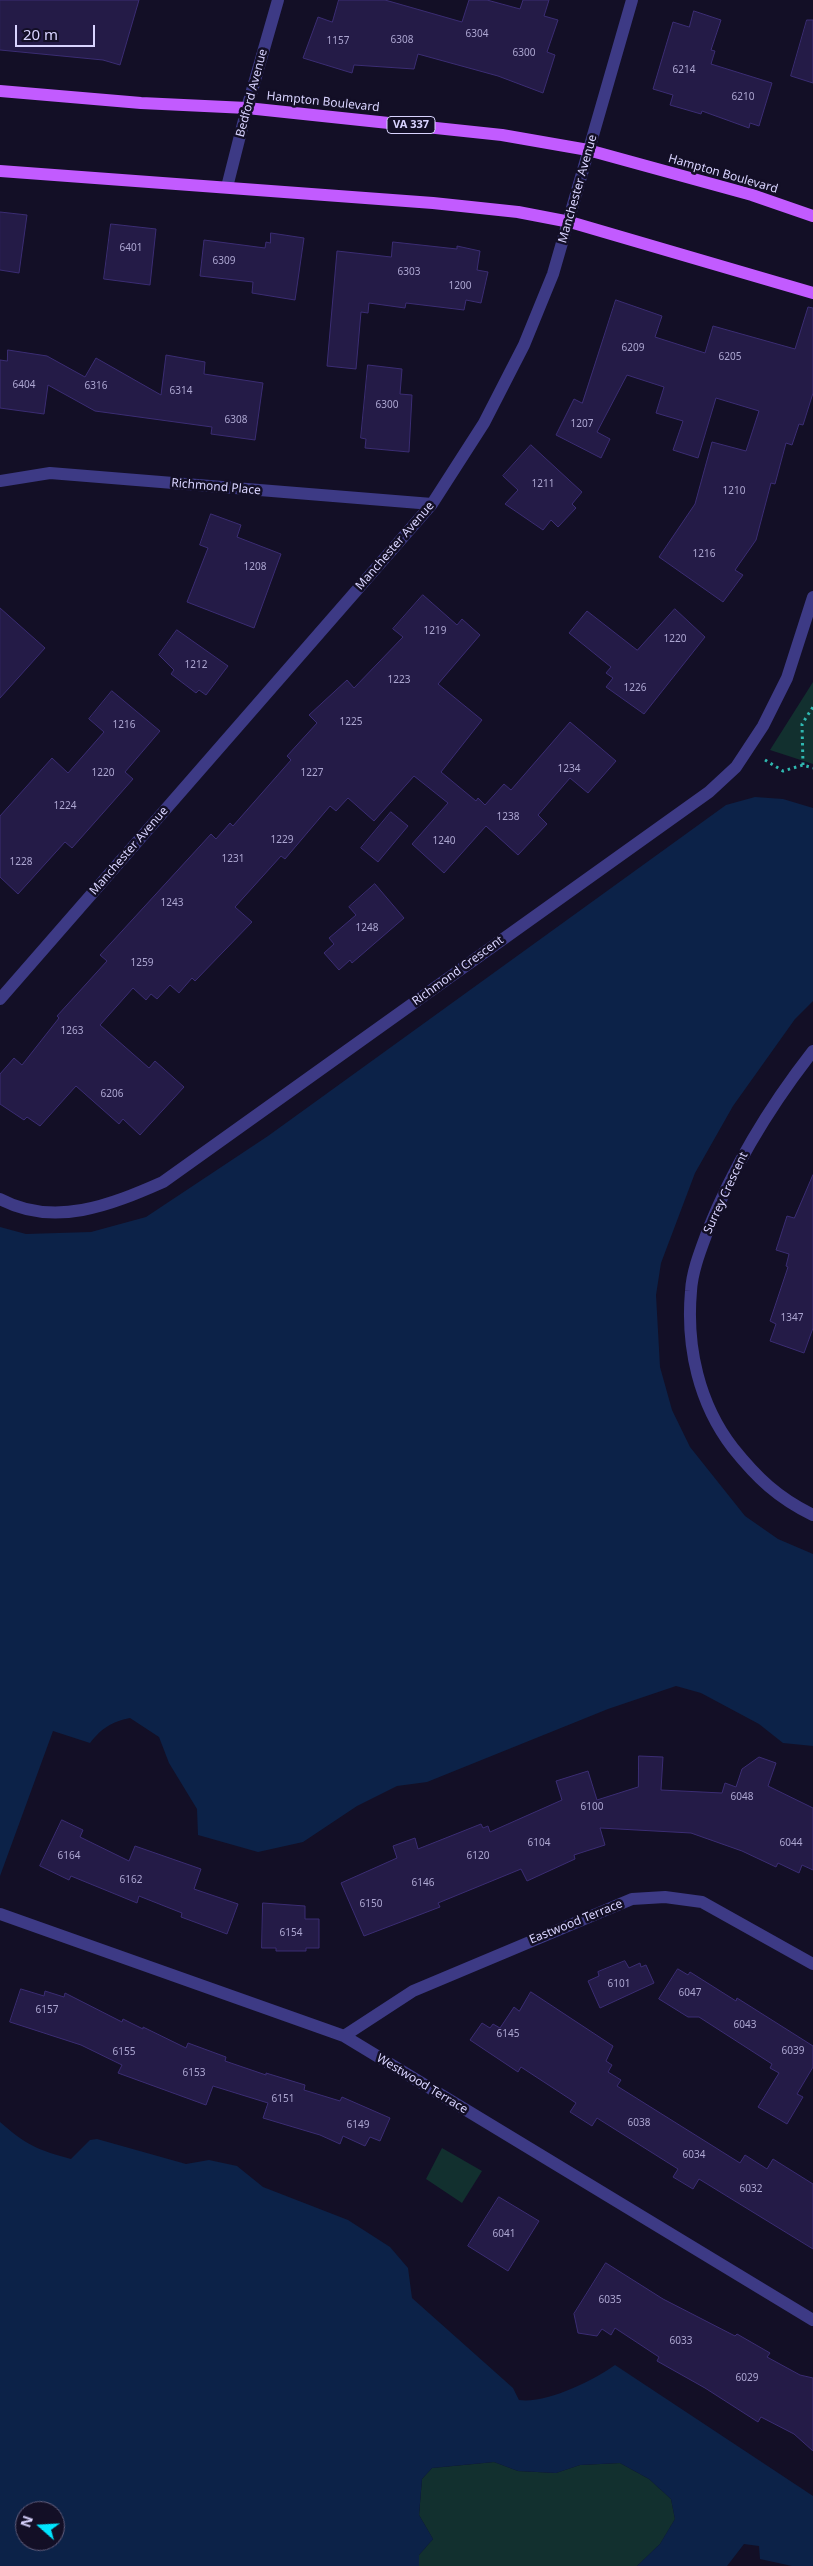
<!DOCTYPE html>
<html>
<head>
<meta charset="utf-8">
<style>
  body { margin:0 }
  #map { position:relative; width:813px; height:2566px; overflow:hidden; background:#130f26; font-family:"Noto Sans",sans-serif }
  canvas { display:block }
  .north { position:absolute; left:15px; top:2501px; width:50px; height:50px; box-sizing:border-box; background:#130f26; border:1px solid #625e7d; border-radius:50%; rotate:289deg; font-size:14px; font-weight:700; line-height:20px; text-align:center; color:#d9d4ff }
  .north::after { content:''; display:block; margin:auto; width:18px; height:22px; background:#00e5ff; clip-path:polygon(50% 0,100% 100%,50% 72%,0 100%) }
  .scale { position:absolute; left:15px; top:25px; width:80px; height:22px; box-sizing:border-box; border:2px solid #d9d4ff; border-top:0; padding-left:6px; font-size:15px; line-height:18px; white-space:nowrap; color:#d9d4ff; -webkit-text-stroke:4px #130f26; paint-order:stroke }
</style>
</head>
<body>
<div id="map">
<canvas width="813" height="2566"></canvas>
<div class="north">N</div>
<div class="scale">20 m</div>
</div>
<script>
const ctx = document.querySelector('canvas').getContext('2d');
ctx.lineJoin = 'round';
function paint(path, color) { ctx.fillStyle = color; ctx.fill(path, 'evenodd'); }
function stroke(path, color, width, dash) { ctx.strokeStyle = color; ctx.lineWidth = width; ctx.lineCap = dash ? 'butt' : 'round'; ctx.setLineDash(dash || []); ctx.stroke(path); }
function write(font, color, halo, rows, align = 'center') {
  ctx.font = font + ' "Noto Sans",sans-serif'; ctx.lineWidth = 5; ctx.setLineDash([]); ctx.textBaseline = 'middle'; ctx.strokeStyle = halo; ctx.fillStyle = color; for (const [text, x, y, turn = 0] of rows) {
    ctx.save(); ctx.translate(x, y); ctx.rotate((+turn || 0) * Math.PI / 180); ctx.textAlign = isNaN(turn) ? turn : align; if (halo) ctx.strokeText(text, 0, 0); ctx.fillText(text, 0, 0); ctx.restore();
  }
}
paint(new Path2D(`
  M813,682V764L770,750Z
  M442,2148L482,2171L462,2203L426,2179Z
  M494,2462L518,2471L556,2473L580,2465L620,2463L649,2479L671,2499L675,2519L660,2544L637,2566H419V2555L433,2539L419,2515L422,2479L432,2468Z`), '#12302f');
paint(new Path2D(`
  M755,797L783,799L813,808V1001L795,1019L733,1106L695,1173L661,1263L656,1295L660,1367L672,1410L690,1447L745,1516L778,1539L813,1554V1746L783,1743L759,1724L701,1693L676,1686L608,1709L427,1782L397,1786L357,1806L303,1842L258,1852L198,1835L197,1809L169,1763L159,1737L130,1718C111,1722 102,1728 90,1743L53,1731L0,1876V1227L26,1234L91,1232L146,1217L268,1136L726,805Z
  M0,2122C26,2145 38,2150 71,2159L90,2140L97,2139L186,2164L209,2160L237,2166L263,2187L348,2220L390,2247L408,2268L412,2298L513,2388L519,2400C545,2404 593,2381 615,2365L813,2496V2566H792L760,2559L759,2546L744,2544L727,2566H637L660,2544L675,2519L671,2499L649,2479L620,2463L580,2465L556,2473L518,2471L494,2462L432,2468L422,2479L419,2515L433,2539L419,2555V2566H0ZM25,2511H55V2541H25Z`), '#0c2248');
const building = new Path2D(`
  M0,0H139L120,65L103,60L0,50Z
  M339,0H385L462,22L469,0H487L520,9L523,0H549L544,16L558,20L547,52L555,55L543,93L498,76L418,54L414,69L354,65L352,73L303,58L318,17L332,22Z
  M694,11L721,20L711,50L715,51L711,64L772,83L759,126L750,123L749,128L702,111L701,114L670,105L673,95L653,89L673,22L689,27Z
  M807,20H813V83L791,76Z
  M0,212L27,215L19,273L0,270Z
  M111,224L156,229L150,285L104,279Z
  M271,233L304,238L295,300L252,293L253,282L200,276L204,240L265,248L266,242L270,243Z
  M393,242L457,249V246L480,251L477,270L488,272L481,303L466,300L464,310L406,303L405,308L369,303L368,313L361,312L356,369L327,366L337,251L391,257Z
  M616,300L662,316L655,337L705,353L713,326L795,349L808,307L813,308V393L803,425L799,424L792,445L786,443L775,484L771,483L756,540L735,570L743,575L723,602L659,557L695,504L712,442L746,451L759,411L716,398L698,458L673,450L683,421L656,413L664,387L627,375L597,432L610,439L601,458L556,435L574,399L582,403Z
  M8,350L47,356L85,377L96,358L161,395L166,355L205,362L204,374L263,383L255,440L211,434L212,427L95,411L48,385L44,414L0,408V360L7,361Z
  M368,365L402,369L400,394L412,395L409,452L365,448L366,439L361,438Z
  M531,445L582,492L572,504L576,508L558,527L551,520L543,530L505,504L518,490L503,476Z
  M211,514L241,525L237,537L281,554L254,628L187,602L208,548L200,545Z
  M423,595L457,625L462,619L480,635L438,684L482,720L441,772L476,801L478,798L485,805L504,784L511,790L570,722L616,761L588,793L570,778L538,815L547,824L518,855L486,826L444,873L412,844L448,803L414,776L374,821L348,798L336,811L330,806L285,859L281,856L235,907L252,922L195,981L192,978L179,993L170,985L157,999L151,994L146,1000L133,988L100,1025L149,1068L155,1061L184,1087L140,1135L123,1119L119,1124L76,1086L40,1126L27,1117L24,1120L0,1104V1074L14,1058L22,1065L59,1018L57,1016L107,961L100,955L211,834L216,839L230,823L233,826L291,760L287,756L317,723L309,715L347,680L354,688L403,637L393,629Z
  M0,608L45,648L0,698Z
  M675,609L705,637L644,714L606,687L613,678L606,673L611,667L569,633L587,611L637,650Z
  M177,630L228,666L206,695L199,690L196,693L171,674L174,670L159,655Z
  M112,691L160,731L125,772L133,779L72,848L65,842L18,894L0,877V816L52,758L68,773L104,732L89,719Z
  M391,812L408,826L378,862L361,848Z
  M375,884L404,918L352,963L350,960L339,970L324,953L334,944L329,938L356,915L349,907Z
  M813,1175V1328L804,1353L770,1341L776,1324L770,1321L788,1267L786,1266L789,1254L776,1250L787,1216L794,1218Z
  M639,1756L663,1757L661,1790L722,1793L725,1783L736,1787L742,1769L759,1757L776,1763L768,1786L813,1808V1870L802,1865L799,1873L778,1863L776,1867L742,1851L691,1833L600,1828L605,1845L574,1855L575,1859L527,1881L521,1869L438,1903L440,1907L364,1936L341,1883L397,1858L393,1846L415,1838L418,1849L481,1824L483,1828L488,1826L490,1832L562,1800L556,1781L588,1771L597,1800L638,1787Z
  M62,1820L83,1830L80,1837L129,1861L135,1846L201,1869L194,1889L238,1904L227,1934L181,1917L182,1913L139,1896L137,1903L71,1876L69,1880L40,1866Z
  M263,1903L305,1906V1919H319V1948H306V1951H276V1948H262Z
  M625,1961L629,1968L640,1963L641,1967L646,1965L654,1983L600,2008L588,1981L599,1976L598,1972Z
  M678,1969L688,1975L690,1972L736,2001L737,1998L813,2046V2067L797,2094L803,2097L787,2124L758,2107L779,2073L770,2068L772,2064L699,2017H688L659,1999Z
  M21,1989L44,1996L45,1991L64,1997L65,1993L122,2022L123,2019L143,2029V2027L186,2048L188,2043L226,2057L225,2061L266,2075V2073L305,2085L304,2090L340,2101L342,2097L390,2118L380,2141L370,2137L365,2146L343,2136L340,2144L320,2135L263,2118L268,2103L213,2086L206,2105L118,2073L122,2065L81,2045L10,2022Z
  M531,1992L613,2046L606,2061L612,2065L608,2072L621,2080L617,2086L740,2163L745,2155L767,2169L773,2159L813,2184V2249L699,2179L693,2189L673,2177L678,2169L597,2118L592,2126L570,2112L576,2103L521,2067L518,2072L470,2040L482,2023L490,2028L493,2024L500,2028L514,2007L519,2011Z
  M499,2197L539,2221L508,2271L468,2246Z
  M606,2263L663,2299L735,2336L737,2334L770,2353L767,2357L800,2375L813,2378V2451L794,2434L761,2417L758,2422L705,2388L657,2361L659,2357L615,2328L611,2335L602,2329L597,2336L578,2333L574,2314Z`);
paint(building, '#241b47');
stroke(building, '#3b2d73', 1);
stroke(new Path2D(`
  M765,760L783,771L803,765L813,768
  M803,765L802,724L813,707`), '#2fb8b0', 3, [2.5, 4]);
stroke(new Path2D(`
  M227,187L247,108L278,0
  M0,481L50,473L432,504
  M0,999L432,504L484,423L524,345L553,274L632,0
  M813,1051C770,1106 734,1165 708,1230C701,1249 692,1271 691,1291C686,1347 699,1404 733,1448C757,1478 778,1498 813,1515
  M0,1199C54,1228 111,1205 163,1182L709,792L736,767L763,726L787,678L813,597
  M0,1914L344,2036L813,2320
  M344,2036L413,1991L632,1899L665,1897L702,1902L813,1964`), '#3d3a85', 12);
stroke(new Path2D(`
  M0,91L141,103L247,108L502,135L588,150L752,195L813,216
  M0,171L433,203L518,212L570,222L813,293`), '#c25bff', 12);
write('10px', '#aca6d1', null, [
  ["6304",477,34],
  ["6308",402,40],
  ["1157",338,41],
  ["6300",524,53],
  ["6214",684,70],
  ["6210",743,97],
  ["6401",131,248],
  ["6309",224,261],
  ["6303",409,272],
  ["1200",460,286],
  ["6209",633,348],
  ["6205",730,357],
  ["6404",24,385],
  ["6316",96,386],
  ["6314",181,391],
  ["6300",387,405],
  ["6308",236,420],
  ["1207",582,424],
  ["1211",543,484],
  ["1210",734,491],
  ["1216",704,554],
  ["1208",255,567],
  ["1219",435,631],
  ["1220",675,639],
  ["1212",196,665],
  ["1223",399,680],
  ["1226",635,688],
  ["1225",351,722],
  ["1216",124,725],
  ["1234",569,769],
  ["1220",103,773],
  ["1227",312,773],
  ["1224",65,806],
  ["1238",508,817],
  ["1229",282,840],
  ["1240",444,841],
  ["1231",233,859],
  ["1228",21,862],
  ["1243",172,903],
  ["1248",367,928],
  ["1259",142,963],
  ["1263",72,1031],
  ["6206",112,1094],
  ["1347",792,1318],
  ["6048",742,1797],
  ["6100",592,1807],
  ["6104",539,1843],
  ["6044",791,1843],
  ["6164",69,1856],
  ["6120",478,1856],
  ["6162",131,1880],
  ["6146",423,1883],
  ["6150",371,1904],
  ["6154",291,1933],
  ["6101",619,1984],
  ["6047",690,1993],
  ["6157",47,2010],
  ["6043",745,2025],
  ["6145",508,2034],
  ["6039",793,2051],
  ["6155",124,2052],
  ["6153",194,2073],
  ["6151",283,2099],
  ["6038",639,2123],
  ["6149",358,2125],
  ["6034",694,2155],
  ["6032",751,2189],
  ["6041",504,2234],
  ["6035",610,2300],
  ["6033",681,2341],
  ["6029",747,2378]
]);
for (const [x, y, w] of [
  [411,125,48]
]) { const box = new Path2D(); box.roundRect(x - w / 2, y - 8.5, w, 17, 4); ctx.fillStyle = '#130f26'; ctx.fill(box); stroke(box, '#d9d4ff', 1); }
write('bold 11px', '#d9d4ff', null, [
  ["VA 337",411,125]
]);
write('12px', '#d9d4ff', '#130f26', [
  ["Bedford Avenue",252,93,-75],
  ["Hampton Boulevard",323,102,6],
  ["Hampton Boulevard",723,174,16],
  ["Manchester Avenue",578,189,-74],
  ["Richmond Place",216,487,5],
  ["Manchester Avenue",395,546,-49],
  ["Manchester Avenue",129,851,-49],
  ["Richmond Crescent",458,971,-36],
  ["Surrey Crescent",726,1193,-65],
  ["Eastwood Terrace",576,1922,-22],
  ["Westwood Terrace",422,2084,31]
]);
</script>
</body>
</html>
